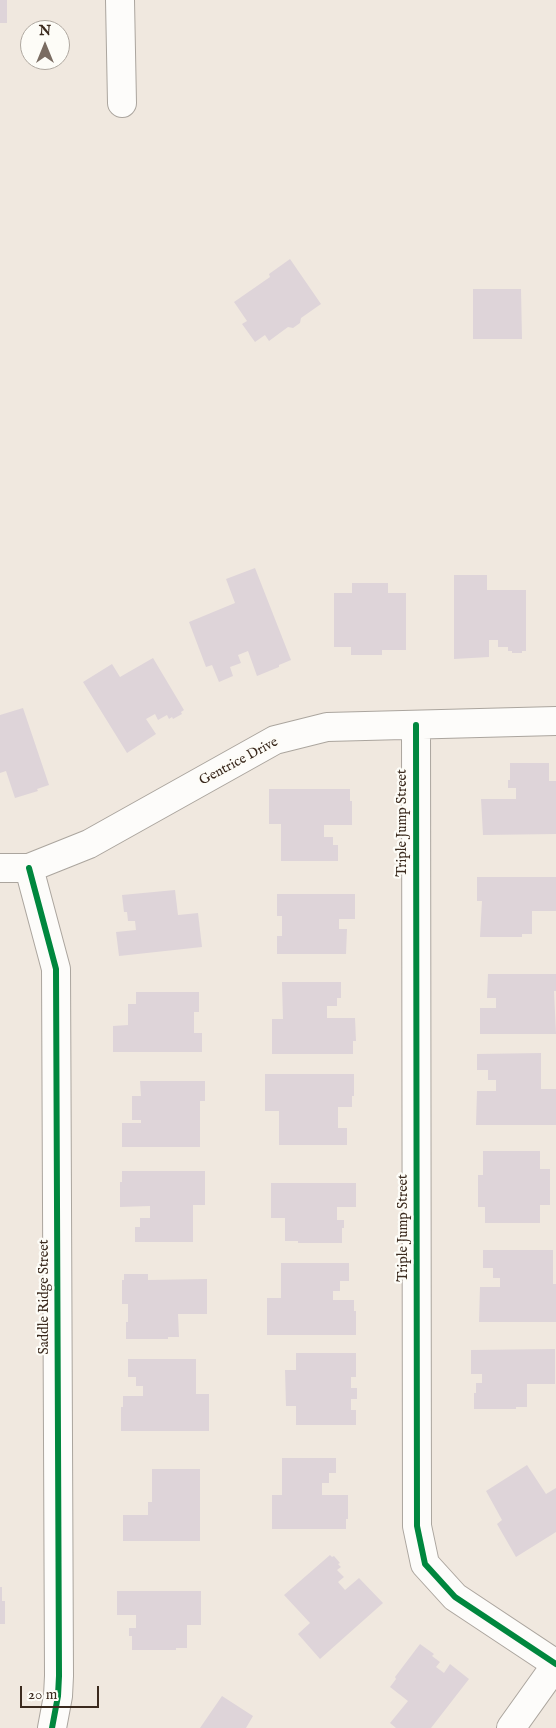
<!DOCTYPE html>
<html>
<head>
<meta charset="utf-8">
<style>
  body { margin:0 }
  #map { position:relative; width:556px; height:1728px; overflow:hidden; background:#f0e8df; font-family:"IM FELL English",serif }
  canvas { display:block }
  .north { position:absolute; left:20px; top:20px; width:50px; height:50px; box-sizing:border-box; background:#fdfcf7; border:1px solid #afa8a0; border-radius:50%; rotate:0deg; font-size:14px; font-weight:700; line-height:20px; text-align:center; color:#3b2a1e }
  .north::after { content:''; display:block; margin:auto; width:18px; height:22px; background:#7a6c62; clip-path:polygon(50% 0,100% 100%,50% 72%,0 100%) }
  .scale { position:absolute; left:20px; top:1686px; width:79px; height:22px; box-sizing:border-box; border:2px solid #3b2a1e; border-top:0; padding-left:6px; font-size:15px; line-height:18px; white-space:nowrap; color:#3b2a1e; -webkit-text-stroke:4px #fdfcf7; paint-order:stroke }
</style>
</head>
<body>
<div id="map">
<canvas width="556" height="1728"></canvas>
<div class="north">N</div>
<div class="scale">20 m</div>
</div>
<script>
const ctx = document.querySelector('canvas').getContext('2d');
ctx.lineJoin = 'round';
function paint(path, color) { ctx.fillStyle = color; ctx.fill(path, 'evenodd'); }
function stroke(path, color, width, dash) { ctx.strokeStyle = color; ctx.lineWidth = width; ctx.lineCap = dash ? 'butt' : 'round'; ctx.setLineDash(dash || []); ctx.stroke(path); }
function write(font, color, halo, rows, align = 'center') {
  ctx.font = font + ' "IM FELL English",serif'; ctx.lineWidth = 4.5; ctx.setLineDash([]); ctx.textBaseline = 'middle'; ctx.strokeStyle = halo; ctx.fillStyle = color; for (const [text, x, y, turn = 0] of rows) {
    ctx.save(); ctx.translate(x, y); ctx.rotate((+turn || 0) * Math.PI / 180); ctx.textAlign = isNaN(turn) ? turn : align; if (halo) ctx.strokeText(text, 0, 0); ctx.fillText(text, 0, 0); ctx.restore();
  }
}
paint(new Path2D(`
  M0,0H7V23H0Z
  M290,259L321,304L301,318L300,323L293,328L288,327L269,341L265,335L255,342L242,324L247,321L234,302L270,277L269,274Z
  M473,289H521L522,339H473Z
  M255,568L291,660L279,665V667L257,676L248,651L238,655L241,663L230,667L233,676L219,682L212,665L206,667L189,622L235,603L226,579Z
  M454,575H487V590H526V651H522V653H512V651H508V647H498V640H489V657L454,659Z
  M352,583H388V593H406V650H382V655H351V647H334V593H352Z
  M153,658L184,710L181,712L182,714L173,719L172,717L169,719L167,715L158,720L155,714L146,719L156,734L127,753L83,682L112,664L120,677Z
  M23,708L49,785L37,789L38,791L15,798L6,771L0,773V715Z
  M510,763H549V781H556V834L483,835L481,799H516V788H508V780H510Z
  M269,789H350V801H352V825H324V837H333V845H338V861H281V824H269Z
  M477,877H556V911H532V934H522V937H480L482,901H477Z
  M175,890L178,915L198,913L202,947L119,956L116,932L136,930L135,921H128L127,912H124L122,895Z
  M277,894H355V919H339V929H347L346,954H277V936H282V916H277Z
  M488,974H556V991H554L556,1034H480V1008H496V998H487Z
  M282,982H341V998H337V1006H327V1018H355L356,1041H353V1054H272V1019H283Z
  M136,992H199V1012H194V1033H202V1052H113V1026L128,1025V1004H136Z
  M541,1053V1089H556V1125H476L477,1091H496V1080H488V1070H477V1054Z
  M265,1074H354V1096H352V1107H338V1128H347V1145H279V1111H265Z
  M140,1081H205V1101H200V1147H122V1123H141V1120H132V1096H141Z
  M483,1151H540V1169H550V1205H540V1223H485V1207H478V1175H483Z
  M122,1171H205V1205H193V1242H135V1227H140V1218H150V1206L120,1207V1182H122Z
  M271,1183H356V1207H337V1220H344V1228H342V1243H298V1241H285V1218H271Z
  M483,1250H553V1284H556V1322H479L480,1287H500V1278H493V1268H483Z
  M281,1263H349V1281H340V1291H333V1300H354V1311H356V1335H267V1298H281Z
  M124,1274H148V1280L207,1279V1314H178L179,1337H168V1339H126V1322H128V1304H122V1280H124Z
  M555,1349V1384H527V1407H516V1409H474V1393H476V1383H482V1374H471V1350Z
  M296,1353H356V1377H351V1388H357V1399H351V1410H356V1425H296V1406H286L285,1370H296Z
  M128,1359H196V1394H209V1431H121V1407H123V1396H143V1386H136V1377H128Z
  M282,1458H336V1473H329V1483H322V1495H348V1519H346V1529H272V1495H282Z
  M527,1465L546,1494L556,1488V1532L516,1557L497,1524L502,1520L486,1491Z
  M152,1469H200V1541H123V1515H148V1502H152Z
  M330,1555L332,1557L334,1556L340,1563L338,1564L341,1567L337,1570L344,1577L338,1582L345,1590L359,1578L383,1603L320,1659L298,1634L310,1623L284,1595Z
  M0,1587H2V1601H5V1624H0Z
  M117,1591H201V1625H187V1648H176V1650H132V1636H129V1628H136V1615H117Z
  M420,1644L434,1654L432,1656L440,1662L436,1667L444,1673L450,1664L469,1679L431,1728H396L390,1723L408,1701L390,1687L396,1679L395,1677Z
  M222,1696L253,1716L246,1728H200Z`), '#ded4d9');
const street = new Path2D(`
  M120,0L122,103
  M416,725L417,1526L425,1564L455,1597L556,1664
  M0,868H29L89,844L275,740L327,727L556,721
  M29,868L56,969L59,1676L58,1696L52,1728
  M511,1728L556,1665`);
stroke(street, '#aba59e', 30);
stroke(street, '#fdfcfa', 28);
stroke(new Path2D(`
  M416,725L417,1526L425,1564L455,1597L556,1664
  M29,868L56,969L59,1676L58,1696L52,1728`), '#00873e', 6);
write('14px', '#3b2a1e', '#fdfcf7', [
  ["Gentrice Drive",239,762,-28],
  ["Triple Jump Street",403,823,-90],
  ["Triple Jump Street",404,1228,-90],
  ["Saddle Ridge Street",45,1297,-90]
]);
</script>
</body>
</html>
